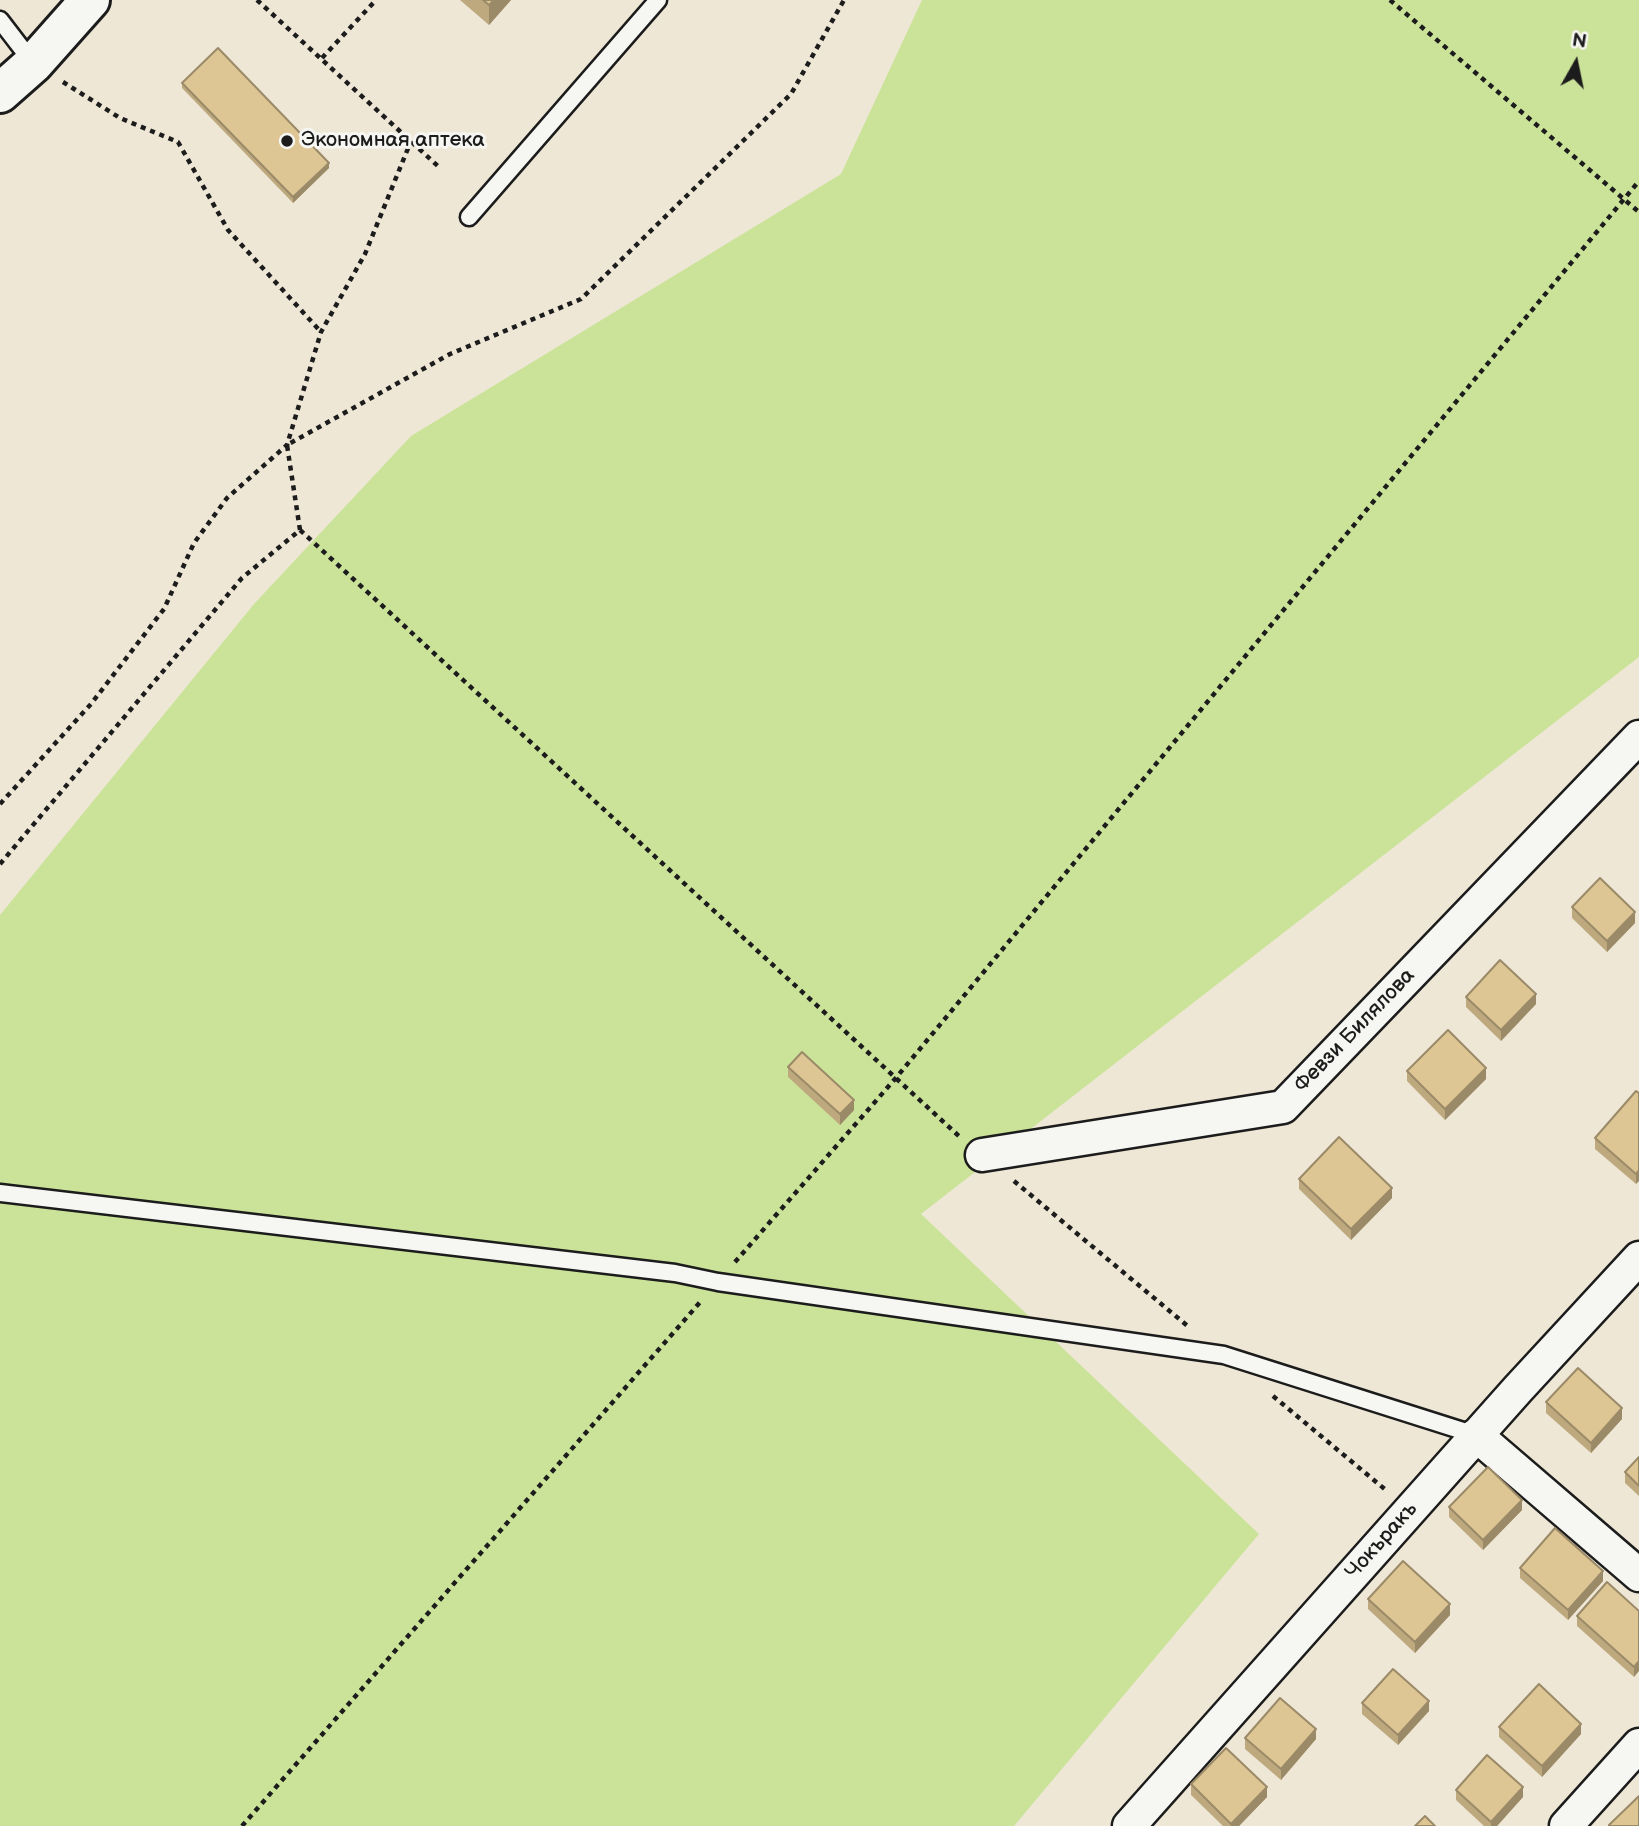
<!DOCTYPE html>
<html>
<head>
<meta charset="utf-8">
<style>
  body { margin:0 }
  #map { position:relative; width:1639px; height:1826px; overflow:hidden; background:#eee7d6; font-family:"Balsamiq Sans",sans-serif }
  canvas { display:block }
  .north { position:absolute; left:1541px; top:28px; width:70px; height:70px; -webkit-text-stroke:5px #f6f6f2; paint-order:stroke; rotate:9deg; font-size:19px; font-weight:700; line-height:28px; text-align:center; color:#1c1c1c }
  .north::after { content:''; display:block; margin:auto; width:24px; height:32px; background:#1c1c1c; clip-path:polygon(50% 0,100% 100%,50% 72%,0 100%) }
</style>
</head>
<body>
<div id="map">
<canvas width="1639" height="1826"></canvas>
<div class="north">N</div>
</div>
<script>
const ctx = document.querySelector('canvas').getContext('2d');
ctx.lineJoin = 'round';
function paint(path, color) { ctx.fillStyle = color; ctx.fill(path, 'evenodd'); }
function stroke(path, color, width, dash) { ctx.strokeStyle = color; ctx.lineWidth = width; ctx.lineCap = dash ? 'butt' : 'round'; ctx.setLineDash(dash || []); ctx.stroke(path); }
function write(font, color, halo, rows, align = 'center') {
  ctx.font = font + ' "Balsamiq Sans",sans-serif'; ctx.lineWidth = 6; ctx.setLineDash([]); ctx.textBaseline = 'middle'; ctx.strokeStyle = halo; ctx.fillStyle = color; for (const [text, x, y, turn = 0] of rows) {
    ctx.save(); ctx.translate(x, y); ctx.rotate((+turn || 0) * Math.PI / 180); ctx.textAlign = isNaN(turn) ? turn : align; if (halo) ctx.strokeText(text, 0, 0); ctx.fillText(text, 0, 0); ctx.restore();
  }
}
paint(new Path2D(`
  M922,0H1639V657L921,1214L1259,1534L1014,1826H0V915L254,604L411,436L841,174Z`), '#cbe399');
const lane = new Path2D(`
  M0,20L33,63
  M469,217L658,0
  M0,1193L675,1273L718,1282L1224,1355L1476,1435`);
const street = new Path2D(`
  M982,1155L1283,1107L1639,737
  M1476,1435L1639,1575
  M1129,1826L1518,1389L1639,1258
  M1566,1826L1639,1745`);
const secondary = new Path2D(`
  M0,93L34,63L90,0`);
stroke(lane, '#1c1c1c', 21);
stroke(street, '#1c1c1c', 37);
stroke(secondary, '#1c1c1c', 44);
stroke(new Path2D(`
  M257,0L440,168
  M1390,0L1639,212
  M322,58L376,0
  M63,82L120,118L178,142L228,230L321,332
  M300,530L961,1138
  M0,804L91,704L164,609L194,543L227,498L287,445L321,332L365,254L411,141
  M0,864L242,578L300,530L287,445L450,354L581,299L791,94L844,0
  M1014,1181L1190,1328
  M735,1262L895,1079L1639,181
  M1273,1396L1387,1491
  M242,1826L702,1300`), '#1c1c1c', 4.5, [5, 5]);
stroke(lane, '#f6f6f2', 16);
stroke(street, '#f6f6f2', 32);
stroke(secondary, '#f6f6f2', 38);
paint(new Path2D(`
  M460,0H511L489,25Z
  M182,83L329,168L293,203L182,88Z
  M1572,907L1635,923L1607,952L1572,918Z
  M1466,997L1536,1004L1501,1041L1466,1007Z
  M788,1067L854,1110L840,1125L788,1077Z
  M1407,1071L1486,1079L1445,1120L1407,1081Z
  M1639,1093L1636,1184L1595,1149V1138Z
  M1299,1179L1392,1198L1351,1240L1299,1189Z
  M1546,1402L1622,1419L1591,1453L1546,1413Z
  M1639,1457V1496L1625,1483V1472Z
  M1449,1507L1522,1510L1483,1550L1449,1517Z
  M1520,1568L1603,1581L1568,1620L1520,1578Z
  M1368,1599L1450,1615L1415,1653L1368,1609Z
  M1639,1611L1634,1677L1577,1626V1616Z
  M1362,1703L1429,1711L1398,1745L1362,1714Z
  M1499,1727L1581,1734L1542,1777L1499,1737Z
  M1245,1738L1316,1739L1281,1780L1245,1749Z
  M1191,1784L1267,1797L1239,1826H1223L1191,1795Z
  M1456,1790L1523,1797L1497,1826H1484L1456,1800Z`), '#bea97f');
paint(new Path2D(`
  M494,0H511L489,25V5Z
  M329,163V168L293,203V197Z
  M1635,912V923L1607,952V941Z
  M1536,994V1004L1501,1041V1030Z
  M1486,1068V1079L1445,1120V1109Z
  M854,1100V1110L840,1125V1114Z
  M1639,1170V1181L1636,1184V1174Z
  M1392,1188V1198L1351,1240V1229Z
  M1622,1408V1419L1591,1453V1443Z
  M1522,1500V1510L1483,1550V1540Z
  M1603,1571V1581L1568,1620V1610Z
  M1450,1604V1615L1415,1653V1642Z
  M1639,1661V1671L1634,1677V1667Z
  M1429,1701V1711L1398,1745V1735Z
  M1581,1724V1734L1542,1777V1766Z
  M1316,1729V1739L1281,1780V1769Z
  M1267,1787V1797L1239,1826H1231V1824Z
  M1523,1787V1797L1497,1826H1491V1822Z`), '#9b8a68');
const building = new Path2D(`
  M483,0H494L489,5Z
  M218,48L329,163L293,197L182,83Z
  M1600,878L1635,912L1607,941L1572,907Z
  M1500,960L1536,994L1501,1030L1466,997Z
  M1448,1030L1486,1068L1445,1109L1407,1071Z
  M802,1052L854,1100L840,1114L788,1067Z
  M1636,1091L1639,1093V1170L1636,1174L1595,1138Z
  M1339,1137L1392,1188L1351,1229L1299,1179Z
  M1578,1368L1622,1408L1591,1443L1546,1402Z
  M1639,1457V1486L1625,1472Z
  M1488,1467L1522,1500L1483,1540L1449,1507Z
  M1555,1528L1603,1571L1568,1610L1520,1568Z
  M1403,1561L1450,1604L1415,1642L1368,1599Z
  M1607,1582L1639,1611V1661L1634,1667L1577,1616Z
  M1393,1669L1429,1701L1398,1735L1362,1703Z
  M1539,1684L1581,1724L1542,1766L1499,1727Z
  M1280,1698L1316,1729L1281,1769L1245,1738Z
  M1226,1748L1267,1787L1231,1824L1191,1784Z
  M1487,1755L1523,1787L1491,1822L1456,1790Z
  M1639,1796V1826H1609V1825Z
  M1425,1816L1435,1826H1415Z`);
paint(building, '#ddc594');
stroke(building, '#9b8a68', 2);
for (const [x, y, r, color] of [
  [287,141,7,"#1c1c1c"]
]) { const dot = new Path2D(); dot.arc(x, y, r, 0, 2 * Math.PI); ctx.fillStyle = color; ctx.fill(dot); stroke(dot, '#f6f6f2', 2.5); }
write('21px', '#1c1c1c', '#f6f6f2', [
  ["Экономная аптека",301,141]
], 'left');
write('21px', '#1c1c1c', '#f6f6f2', [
  ["Февзи Билялова",1355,1031,-46],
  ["Чокъракъ",1382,1541,-48]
]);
</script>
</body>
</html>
